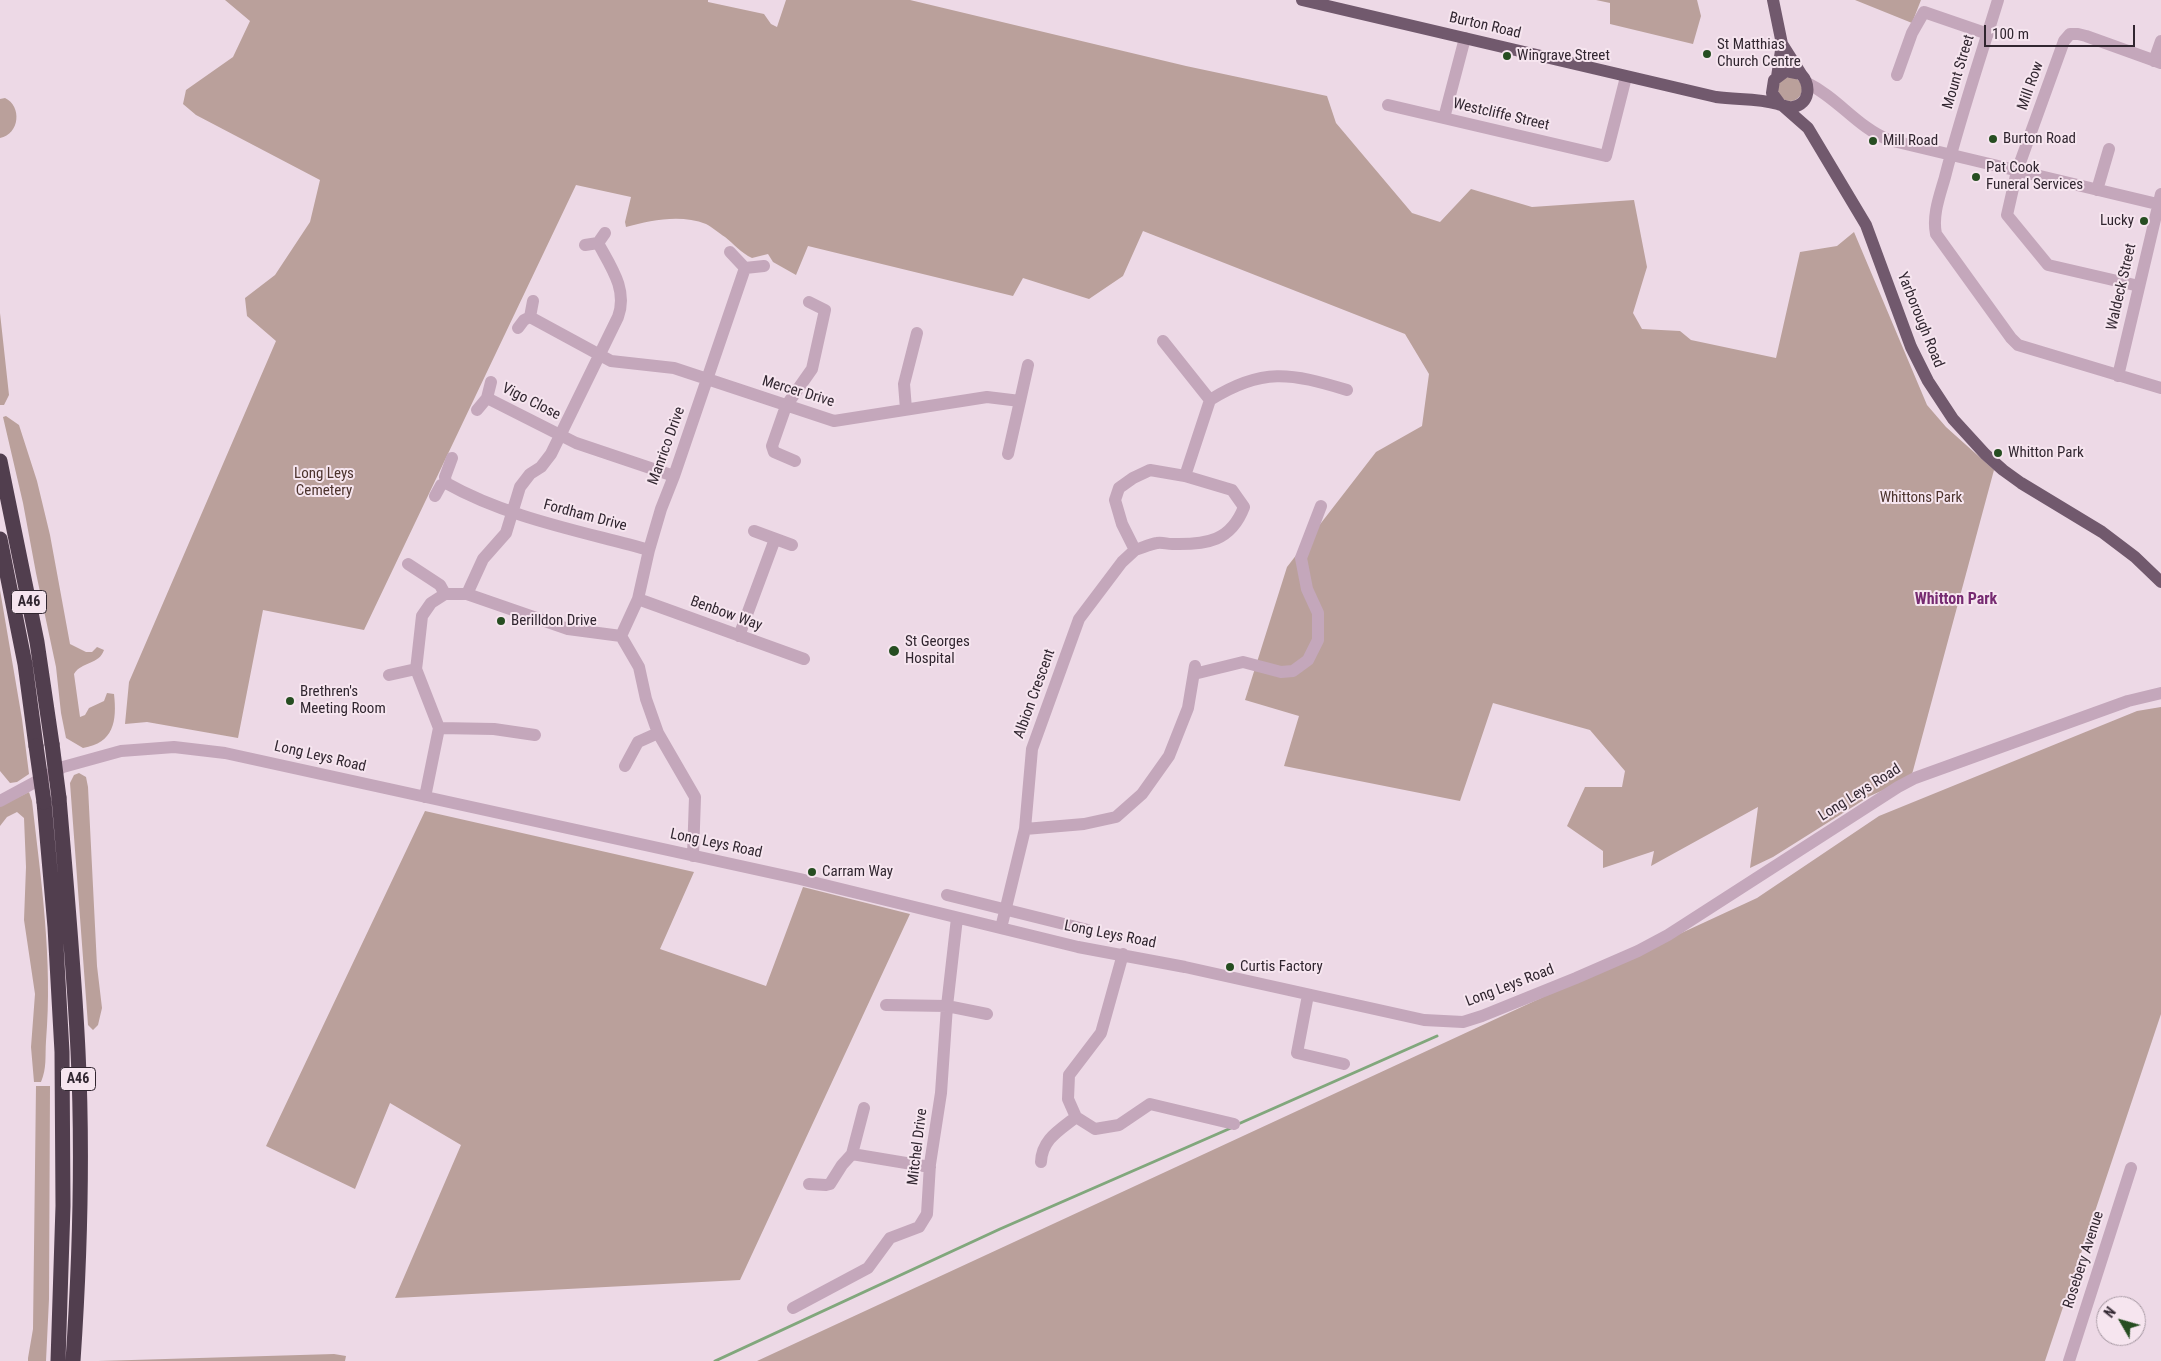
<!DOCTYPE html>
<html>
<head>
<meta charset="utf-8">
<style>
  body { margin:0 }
  #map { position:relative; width:2161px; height:1361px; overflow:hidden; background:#edd9e6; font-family:"Roboto Condensed",sans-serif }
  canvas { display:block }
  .north { position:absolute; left:2096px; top:1296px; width:50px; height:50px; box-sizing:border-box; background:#f6e5ef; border:1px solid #a799a3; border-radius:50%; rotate:308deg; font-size:14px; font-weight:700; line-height:20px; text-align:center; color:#312630 }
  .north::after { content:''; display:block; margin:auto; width:18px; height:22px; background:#264d21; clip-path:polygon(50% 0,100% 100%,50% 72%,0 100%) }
  .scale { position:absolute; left:1984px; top:25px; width:151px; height:22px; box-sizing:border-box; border:2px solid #312630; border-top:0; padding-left:6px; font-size:15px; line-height:18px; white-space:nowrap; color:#312630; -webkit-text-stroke:4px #f6e5ef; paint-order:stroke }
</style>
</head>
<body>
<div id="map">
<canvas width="2161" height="1361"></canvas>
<div class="north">N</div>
<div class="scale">100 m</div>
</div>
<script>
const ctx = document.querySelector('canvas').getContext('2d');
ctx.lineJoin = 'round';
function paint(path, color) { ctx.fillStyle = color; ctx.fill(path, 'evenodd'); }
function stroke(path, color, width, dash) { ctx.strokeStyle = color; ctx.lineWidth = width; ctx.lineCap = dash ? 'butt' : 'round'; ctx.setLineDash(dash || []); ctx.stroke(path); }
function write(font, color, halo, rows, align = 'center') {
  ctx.font = font + ' "Roboto Condensed",sans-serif'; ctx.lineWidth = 4; ctx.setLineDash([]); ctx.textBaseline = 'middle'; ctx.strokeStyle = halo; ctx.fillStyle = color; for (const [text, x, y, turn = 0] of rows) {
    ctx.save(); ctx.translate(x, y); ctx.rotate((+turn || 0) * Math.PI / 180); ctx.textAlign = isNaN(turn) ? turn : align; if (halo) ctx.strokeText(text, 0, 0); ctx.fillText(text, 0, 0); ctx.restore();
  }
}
paint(new Path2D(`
  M225,0H708V2L764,14L771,24L777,27L786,0H910L1186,66L1327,96L1336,123L1412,213L1440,222L1471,189L1532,207L1634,200L1647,267L1633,313L1642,329L1680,331L1691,340L1776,358L1800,252L1837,246L1854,232L1927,405L1946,427L1994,470L1911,778L1870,796L1773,857L1750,868L1758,807L1651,866L1654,851L1603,868V851L1567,826L1585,787H1622L1625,771L1590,730L1493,703L1460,801L1284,766L1299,716L1245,700L1287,567L1376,452L1422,426L1429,374L1405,334L1143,231L1123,276L1089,299L1023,278L1013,296L808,246L796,275L773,262L768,254L752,258C741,253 734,244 725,237C719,233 712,227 706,224C681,214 651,220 626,227L625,222L631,197L576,185L364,630L263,610L238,738L147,722L125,724L129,682L276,341L247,316L245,298L275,275L310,222L320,180L196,115L183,104L186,90L233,57L250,21Z
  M1596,0H1697L1701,16L1693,44L1610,24V3Z
  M1855,0H1921L1912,23Z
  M1778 89a12 12 0 1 1 24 0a12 12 0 1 1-24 0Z
  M5,98C22,106 20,134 0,138V99Z
  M0,313L9,395L4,405H0Z
  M6,416L19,425L37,481L50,535L70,644L86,652H92L97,647L104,650C99,665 82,661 74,674L80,717L85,715L89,708L104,701L107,693L114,694C117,721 114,743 83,748L66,738L61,713L56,667L36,573L23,503L3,417Z
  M0,590L22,719L29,774L17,782L10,783L0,771Z
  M2161,707V1014L2045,1361H757L1757,898L1879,816L2137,711Z
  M79,773L86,777L88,787L97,966L102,1008L98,1025L93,1030L88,1025L70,783L74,775Z
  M29,792L32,801C41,880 53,961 46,1041C45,1056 47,1068 41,1082H34L31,1047L35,994L24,920L26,867L24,818L17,812L7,817L0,826V806Z
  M425,811L694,872L660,949L766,986L803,887L910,914L740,1280L395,1298L461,1145L390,1103L355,1189L266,1146Z
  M36,1086H50L49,1299L46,1361H28V1358L33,1329Z
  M334,1354L346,1356L345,1361H98Z`), '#baa09b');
stroke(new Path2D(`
  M1236,1125L1437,1036
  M715,1361L1000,1229L1231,1128`), '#81a77c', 3);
stroke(new Path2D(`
  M1998,0C1980,59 1960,118 1945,177C1940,195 1932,215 1936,234L2011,338L2018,345L2161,388
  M2154,61L2161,41
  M1897,75L1912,33L1924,12L1988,34
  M1807,83C1838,98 1857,127 1889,140L2161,205
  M1388,105L1606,156L1626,77
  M1444,118L1465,38
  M2097,190L2109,149
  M598,243L605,233
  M585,245L598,243
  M730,252L745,268L764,266
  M2139,286L2048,265L2007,215L2017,171L2064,41L2070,34H2078L2086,36L2161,63
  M530,317L611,361L674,368L834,421L987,397L1020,401L1028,365
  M530,317L533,301
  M518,328L524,320L530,317
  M2118,376L2161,194
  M487,398L576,443L674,476
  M1210,400C1262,367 1291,373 1347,390
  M906,409L904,384L917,333
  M477,410L487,398L491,382
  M1008,454L1020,401
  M795,461L774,452L772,446L786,406L812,369L825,310L809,302
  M446,483C508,518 581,531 649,550
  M446,483L445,477L452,458
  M435,496L441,485L446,483
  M754,531L792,545
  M1135,550C1142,548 1150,544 1157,543C1162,542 1167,544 1172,544C1207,545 1231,541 1244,507L1232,490L1185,476
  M408,564L440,585L445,594
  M467,594L483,559L506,533L520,487L530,474L541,467L551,454L618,317C628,290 611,267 598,243
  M638,599L804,659
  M621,636L638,599L649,550L661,509L674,476L745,268
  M739,636L775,539
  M1194,674L1243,662L1281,672L1293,671L1308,660L1318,640V613L1307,589L1301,558L1321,506
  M389,675L416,669
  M439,728L494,729L535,735
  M625,766L638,742L658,733
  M425,797L439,728L416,669L417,661L422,616L431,603L445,594H467L568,629L621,636L639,667L646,699L658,733L695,797L693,856
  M0,801L63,767L121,751L174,747L225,753L800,879L1078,947L1185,967L1424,1020L1463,1022L1482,1016L1576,978L1638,951L1668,935L1898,787L1915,778L2128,701L2161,693
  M1025,829L1084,824L1116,817L1142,794L1169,756L1188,708L1195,666
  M947,895L1088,930
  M1001,928L1025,829L1032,749L1079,619L1122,562L1135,550L1122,524L1115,500L1119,488L1133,478L1150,470L1185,476L1210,400L1163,341
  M1123,954L1101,1033L1069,1075L1068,1099L1076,1117L1095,1129L1119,1125L1150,1104L1234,1124
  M1308,995L1297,1053L1344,1064
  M886,1005L947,1006L987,1014
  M864,1108L852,1154L930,1167
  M1041,1162C1042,1139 1060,1130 1076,1117
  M809,1184L826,1185L830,1184L842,1165L852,1154
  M793,1308L868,1268L890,1238L919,1227L927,1214L930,1164L941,1093L947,1006L957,918
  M2069,1361L2131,1168`), '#c4a7bb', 12);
stroke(new Path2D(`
  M1302,0L1716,97C1737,100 1757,98 1778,104C1783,105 1787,108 1793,107C1810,104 1811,85 1801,74L1786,71L1774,80L1772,93L1780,104
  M1773,0L1782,44L1801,74
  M1777,77L1782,44
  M1783,106L1808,128L1866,225L1911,347L1928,381L1953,419L1985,454L2003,470L2021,483L2102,532L2135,557L2161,582`), '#71596d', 12);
stroke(new Path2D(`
  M0,461L37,642L52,744
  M0,539L25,664L36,746
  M59,798C66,882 74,967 78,1051C83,1154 80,1258 73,1361
  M44,802L55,927L62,1052L63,1206L58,1361`), '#513e4e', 15);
stroke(new Path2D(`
  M52,744L59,798
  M36,746L44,802`), '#513e4e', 15);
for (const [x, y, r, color] of [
  [1707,54,5,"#264d21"],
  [1507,56,5,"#264d21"],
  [1993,139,5,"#264d21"],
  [1873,141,5,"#264d21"],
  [1976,177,5,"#264d21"],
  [2144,221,5,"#264d21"],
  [1998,453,5,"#264d21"],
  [501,621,5,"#264d21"],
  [894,651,6,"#264d21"],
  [290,701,5,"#264d21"],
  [812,872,5,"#264d21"],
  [1230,967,5,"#264d21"]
]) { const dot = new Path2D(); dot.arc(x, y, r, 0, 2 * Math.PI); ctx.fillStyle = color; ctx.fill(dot); stroke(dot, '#f6e5ef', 2); }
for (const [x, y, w] of [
  [29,602,35],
  [78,1079,35]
]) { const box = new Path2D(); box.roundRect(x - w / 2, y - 11.5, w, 23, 4); ctx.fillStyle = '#f6e5ef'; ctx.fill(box); stroke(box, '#312630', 1); }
write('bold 14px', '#312630', null, [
  ["A46",29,602],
  ["A46",78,1079]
]);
write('15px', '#312630', '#f6e5ef', [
  ["Burton Road",1485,26,13],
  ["Mount Street",1959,72,-73],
  ["Mill Row",2031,86,-70],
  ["Westcliffe Street",1501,115,13],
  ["Waldeck Street",2122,287,-77],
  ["Yarborough Road",1920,320,68],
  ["Mercer Drive",798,392,17],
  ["Vigo Close",531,402,27],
  ["Manrico Drive",667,446,-70],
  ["Fordham Drive",585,516,15],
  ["Benbow Way",726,614,20],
  ["Albion Crescent",1035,694,-70],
  ["Long Leys Road",320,757,13],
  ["Long Leys Road",1860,793,-32],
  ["Long Leys Road",716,844,12],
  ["Long Leys Road",1110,935,11],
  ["Long Leys Road",1510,986,-21],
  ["Mitchel Drive",918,1147,-83],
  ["Rosebery Avenue",2084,1260,-72]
]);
write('15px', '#312630', '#f6e5ef', [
  ["St Matthias",1717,45],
  ["Church Centre",1717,62],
  ["Wingrave Street",1517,56],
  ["Burton Road",2003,139],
  ["Mill Road",1883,141],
  ["Pat Cook",1986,168],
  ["Funeral Services",1986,185],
  ["Lucky",2134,221,"right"],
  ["Whitton Park",2008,453],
  ["Berilldon Drive",511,621],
  ["St Georges",905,642],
  ["Hospital",905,659],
  ["Brethren's",300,692],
  ["Meeting Room",300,709],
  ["Carram Way",822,872],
  ["Curtis Factory",1240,967]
], 'left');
write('15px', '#4c332d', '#f6e5ef', [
  ["Long Leys",324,474],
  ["Cemetery",324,491],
  ["Whittons Park",1921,498]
]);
write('bold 16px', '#762a71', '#f6e5ef', [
  ["Whitton Park",1956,600]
]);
</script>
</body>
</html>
